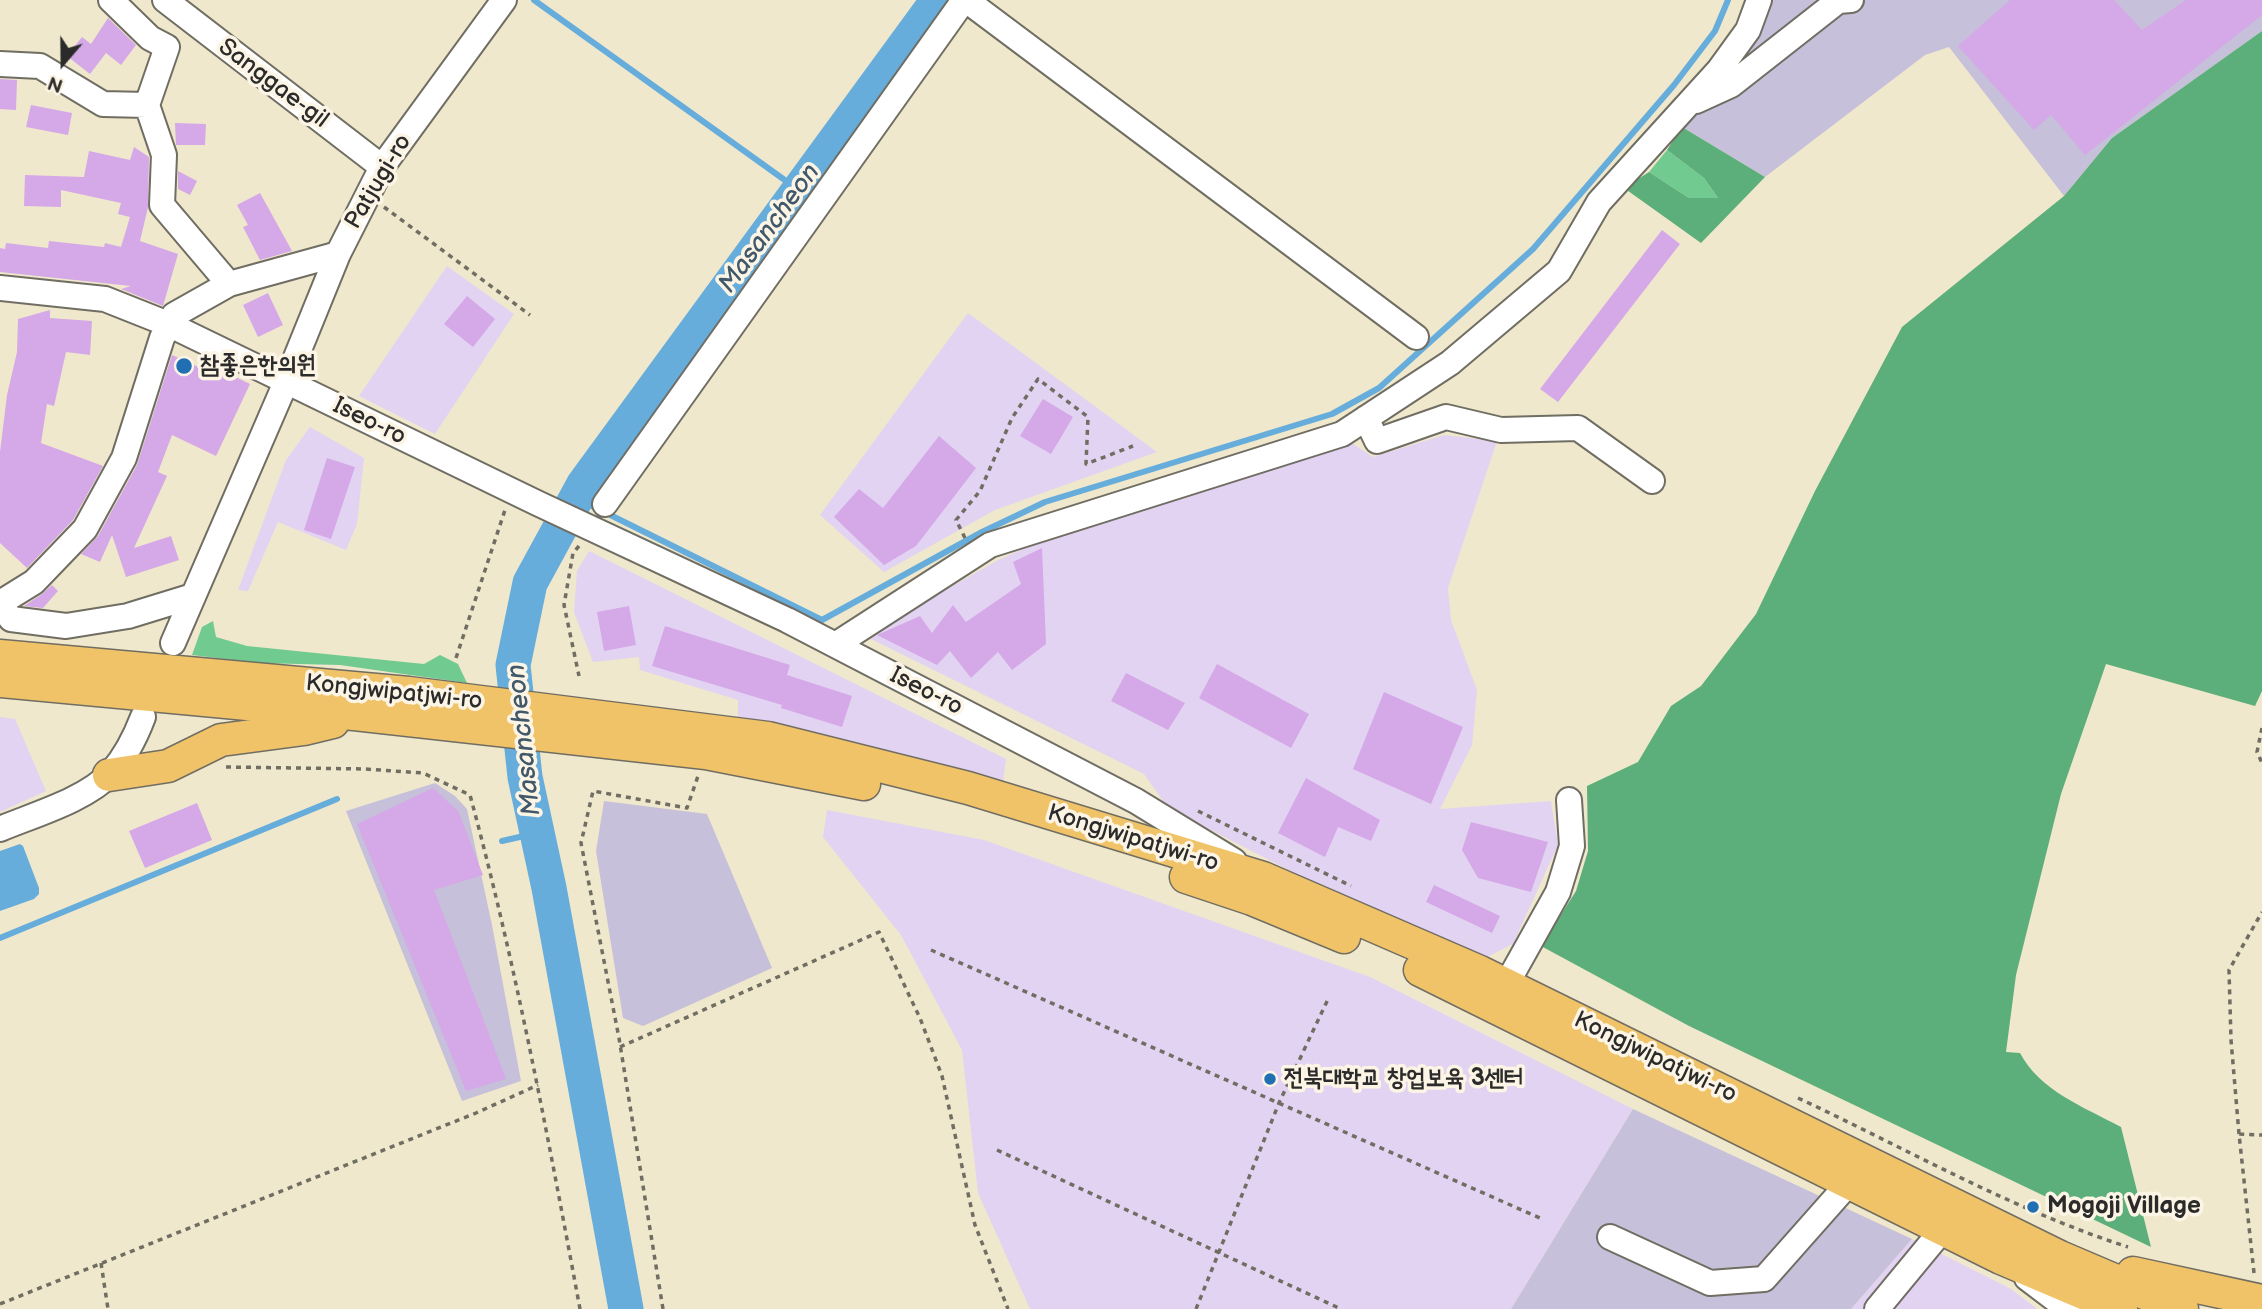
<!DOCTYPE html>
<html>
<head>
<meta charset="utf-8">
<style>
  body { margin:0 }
  #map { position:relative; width:2262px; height:1309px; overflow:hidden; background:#efe8cc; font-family:"Balsamiq Sans",sans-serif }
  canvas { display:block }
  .north { position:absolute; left:28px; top:28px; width:70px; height:70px; -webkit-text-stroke:5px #fcf5e5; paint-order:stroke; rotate:200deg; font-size:19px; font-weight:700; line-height:28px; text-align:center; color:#2b2b2b }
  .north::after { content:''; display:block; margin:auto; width:24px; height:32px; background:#2b2b2b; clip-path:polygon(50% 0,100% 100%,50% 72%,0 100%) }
</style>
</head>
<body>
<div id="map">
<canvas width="2262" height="1309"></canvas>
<div class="north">N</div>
</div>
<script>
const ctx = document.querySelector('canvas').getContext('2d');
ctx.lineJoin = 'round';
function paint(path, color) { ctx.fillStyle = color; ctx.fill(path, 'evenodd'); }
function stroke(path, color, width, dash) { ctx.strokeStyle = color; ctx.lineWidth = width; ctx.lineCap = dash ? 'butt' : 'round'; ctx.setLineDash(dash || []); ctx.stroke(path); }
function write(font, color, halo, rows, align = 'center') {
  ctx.font = font + ' "Balsamiq Sans","Poor Story",sans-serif'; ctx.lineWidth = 7; ctx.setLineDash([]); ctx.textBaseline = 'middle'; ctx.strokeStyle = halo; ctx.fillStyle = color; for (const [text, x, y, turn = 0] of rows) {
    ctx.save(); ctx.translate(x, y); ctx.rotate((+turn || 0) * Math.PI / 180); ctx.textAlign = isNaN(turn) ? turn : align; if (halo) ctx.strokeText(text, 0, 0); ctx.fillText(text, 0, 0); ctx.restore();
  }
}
paint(new Path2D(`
  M447,266L514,314L435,434L359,396Z
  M968,313L1157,452L995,510L884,572L820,515Z
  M310,427L364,458L357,524L346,550L278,522L248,591L238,590L286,460Z
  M1444,435L1497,441L1448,588L1451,620L1477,690L1472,745L1440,809L1551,801L1558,845L1513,944L1483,959L1341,897L1168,808L1144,774L865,636L998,560L1046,539L1352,443L1373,457Z
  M589,551L1006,759L1003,782L738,723V700L640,670L639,657L593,662L574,612L577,571Z
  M0,717L15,719L46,791L0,812Z
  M827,810L984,840L1370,977L1633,1109L1511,1309H1030L978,1193L962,1050L901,935L823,837Z
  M1912,1239L2011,1289L2037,1309H1851Z`), '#e3d3f2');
paint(new Path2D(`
  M1770,0H2262V31L2112,138L2064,196L1949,47L1925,55L1765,177L1682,127Z
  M435,783L455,796L467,809L492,925L521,1081L462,1101L346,811Z
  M604,801L707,814L772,968L643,1026L623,1018L596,851Z
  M1633,1109L1912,1239L1851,1309H1511Z`), '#c6c0da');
paint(new Path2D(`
  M1667,150L1704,178L1718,198H1689L1649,172Z
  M213,621L216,637L247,646L424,664L440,655L458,664L467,683L340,665L258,663L192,655L202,627Z`), '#71ca90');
paint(new Path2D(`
  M2262,31V691L2255,706L2106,664L2061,794L2016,975L2006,1052L2020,1053C2040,1091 2084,1107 2121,1127L2151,1247L1689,1026L1541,946L1576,891L1588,851L1587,786L1638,762L1671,706L1701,686L1756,614L1815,491L1902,327L2064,196L2112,138Z
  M1682,127L1765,177L1701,243L1624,188L1649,172L1689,198H1718L1704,178L1667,150Z`), '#5cae7a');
paint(new Path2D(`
  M20,844L23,846L39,888V894L34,899L0,911V851Z`), '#66addc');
stroke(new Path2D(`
  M534,0L800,191
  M576,498L822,620L982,532L1045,502L1332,414L1379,388L1533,249L1674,85L1715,31L1728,0
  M502,841L537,833
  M0,938L337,799`), '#66addc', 6);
stroke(new Path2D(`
  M626,1309L549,888L525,777L513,665L530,583L584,484L938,0`), '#66addc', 35);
paint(new Path2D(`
  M2010,0H2114L2142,30L2186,0H2262V15L2085,155L2051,115L2034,130L1958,46Z
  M108,18L136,45L121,65L106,53L90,74L67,56L82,37L91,44Z
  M0,79L17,80L16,110L0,109Z
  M31,105L72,113L68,135L26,127Z
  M175,123L206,124L205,145H176Z
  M134,147L149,157L148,207L140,241L178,254L163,306L121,289L131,286L0,272V248L5,249L6,243L48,248L49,241L104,247L105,243L121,247L130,217L118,214L121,203L61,190V207L24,206L25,175L84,177L89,151L130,160Z
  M178,171L197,181L190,195L178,189Z
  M260,193L292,251L260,260L243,227L248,225L237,205Z
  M1662,230L1680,244L1558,402L1540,389Z
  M268,293L283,325L258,337L243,305Z
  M467,296L495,319L473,347L444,324Z
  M50,310V318L92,321L90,355L66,352L54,406L47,404L41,443L103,466L73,520L27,568L0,543V452L7,395L17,352L18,319Z
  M172,355L208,371L211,365L250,384L216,456L172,435L158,472L167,476L134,548L171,536L179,560L126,577L112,535L100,562L81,554L98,536L137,465Z
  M1043,399L1073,417L1051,454L1020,436Z
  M939,436L976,468L916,546L884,565L834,517L859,489L883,508Z
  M327,458L355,467L331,539L304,530Z
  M1042,548L1046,644L1012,670L998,652L971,678L950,651L937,665L877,635L920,616L932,633L953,605L966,622L1021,584L1013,562Z
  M52,585L58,591L43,608L24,606L42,594Z
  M629,606L636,645L604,651L597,612Z
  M665,626L790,665L787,675L852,696L842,727L781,708L782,705L652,666Z
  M1217,664L1309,714L1291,748L1199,698Z
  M1126,673L1185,703L1168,730L1111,701Z
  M1384,692L1463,727L1431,804L1353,769Z
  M1306,778L1380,820L1371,841L1338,827L1325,857L1278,833Z
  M433,788L458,811L483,875L434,890L506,1079L466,1091L357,824Z
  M197,803L212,840L145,868L129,831Z
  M1471,822L1548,842L1531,892L1478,878L1462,850Z
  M1434,885L1500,916L1492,933L1426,902Z`), '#d5a8e8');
const minor = new Path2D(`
  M111,0L150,38L167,47L147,105
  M165,0L382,167
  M966,0L1416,337
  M0,64L40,66L103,104L147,105L164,155L162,205L229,284
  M1696,101L1731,85L1838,1L1851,0
  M0,288L105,299L168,324L537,503L787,620L1136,801L1234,861
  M1366,418L1377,441L1446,417L1501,430L1578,428L1652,481
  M605,504L964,0
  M0,603L34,582L85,529L124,458L162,338L174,315L229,284L338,254
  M0,604L11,619L66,626L128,616L193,596
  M173,643L286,382L338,254L382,167L504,0
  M835,645L990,545L1342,434L1450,363L1559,271L1599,202L1719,70L1748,30L1759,0
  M0,829C33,815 86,800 111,773C126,756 135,738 143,717
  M1506,985L1558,892L1572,846L1569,800
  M1610,1237L1710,1283L1764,1279L1849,1183
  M2027,1278L2068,1309
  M1877,1309L1943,1229`);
const major = new Path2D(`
  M0,656L409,693L768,738L968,788L1263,878L1480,972L2060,1257L2182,1309
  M0,681L354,714L706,753L864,784
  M109,775L168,766L221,740L304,729L333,722
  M1186,877L1252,899L1344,937
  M1420,970L2001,1258L2121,1309
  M2133,1273L2262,1301`);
stroke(minor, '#706d63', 28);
stroke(major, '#706d63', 35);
stroke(new Path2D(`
  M384,207L530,315
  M965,538L956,520L980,491L1012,418L1038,379L1088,417L1086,464L1133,446
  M579,546L573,553L564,605L579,676
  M456,658L505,510
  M2262,728L2257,752L2262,763
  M226,767L365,769L423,773L470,795C516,965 548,1137 580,1309
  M1198,811L1351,886
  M931,950L1540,1218
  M620,1047L879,932L920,1018L942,1076L975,1225L1008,1309
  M1798,1098C1907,1149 2013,1210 2128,1247
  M2239,1134L2231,1040L2229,970L2262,912
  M997,1150L1341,1309
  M101,1263L108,1309
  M2254,1273L2239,1134L2262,1135
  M0,1304L476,1113L538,1085
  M663,1309L619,1038L581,843L593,791L687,808L698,776
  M1196,1309L1279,1103L1329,997`), '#706d63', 3.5, [5, 5]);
stroke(minor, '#fff', 24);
stroke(major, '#f1c369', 32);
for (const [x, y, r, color] of [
  [184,366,9,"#1f6fb2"],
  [1270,1079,7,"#1f6fb2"],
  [2033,1207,7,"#1f6fb2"]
]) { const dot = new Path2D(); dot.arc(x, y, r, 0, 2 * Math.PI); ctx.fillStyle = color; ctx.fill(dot); stroke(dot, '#fcf5e5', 2.5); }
write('24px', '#2b2b2b', '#fcf5e5', [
  ["Sanggae-gil",273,84,37],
  ["Patjugi-ro",379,182,-59],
  ["Iseo-ro",369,422,26],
  ["Iseo-ro",926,692,27],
  ["Kongjwipatjwi-ro",394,693,6],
  ["Kongjwipatjwi-ro",1133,839,17],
  ["Kongjwipatjwi-ro",1655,1058,26]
]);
write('bold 24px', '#2b2b2b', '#fcf5e5', [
  ["참좋은한의원",200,366],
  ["전북대학교 창업보육 3센터",1284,1079],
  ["Mogoji Village",2047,1207]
], 'left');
write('italic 26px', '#405869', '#fcf5e5', [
  ["Masancheon",770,229,-54],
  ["Masancheon",525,740,-96]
]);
</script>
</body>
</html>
